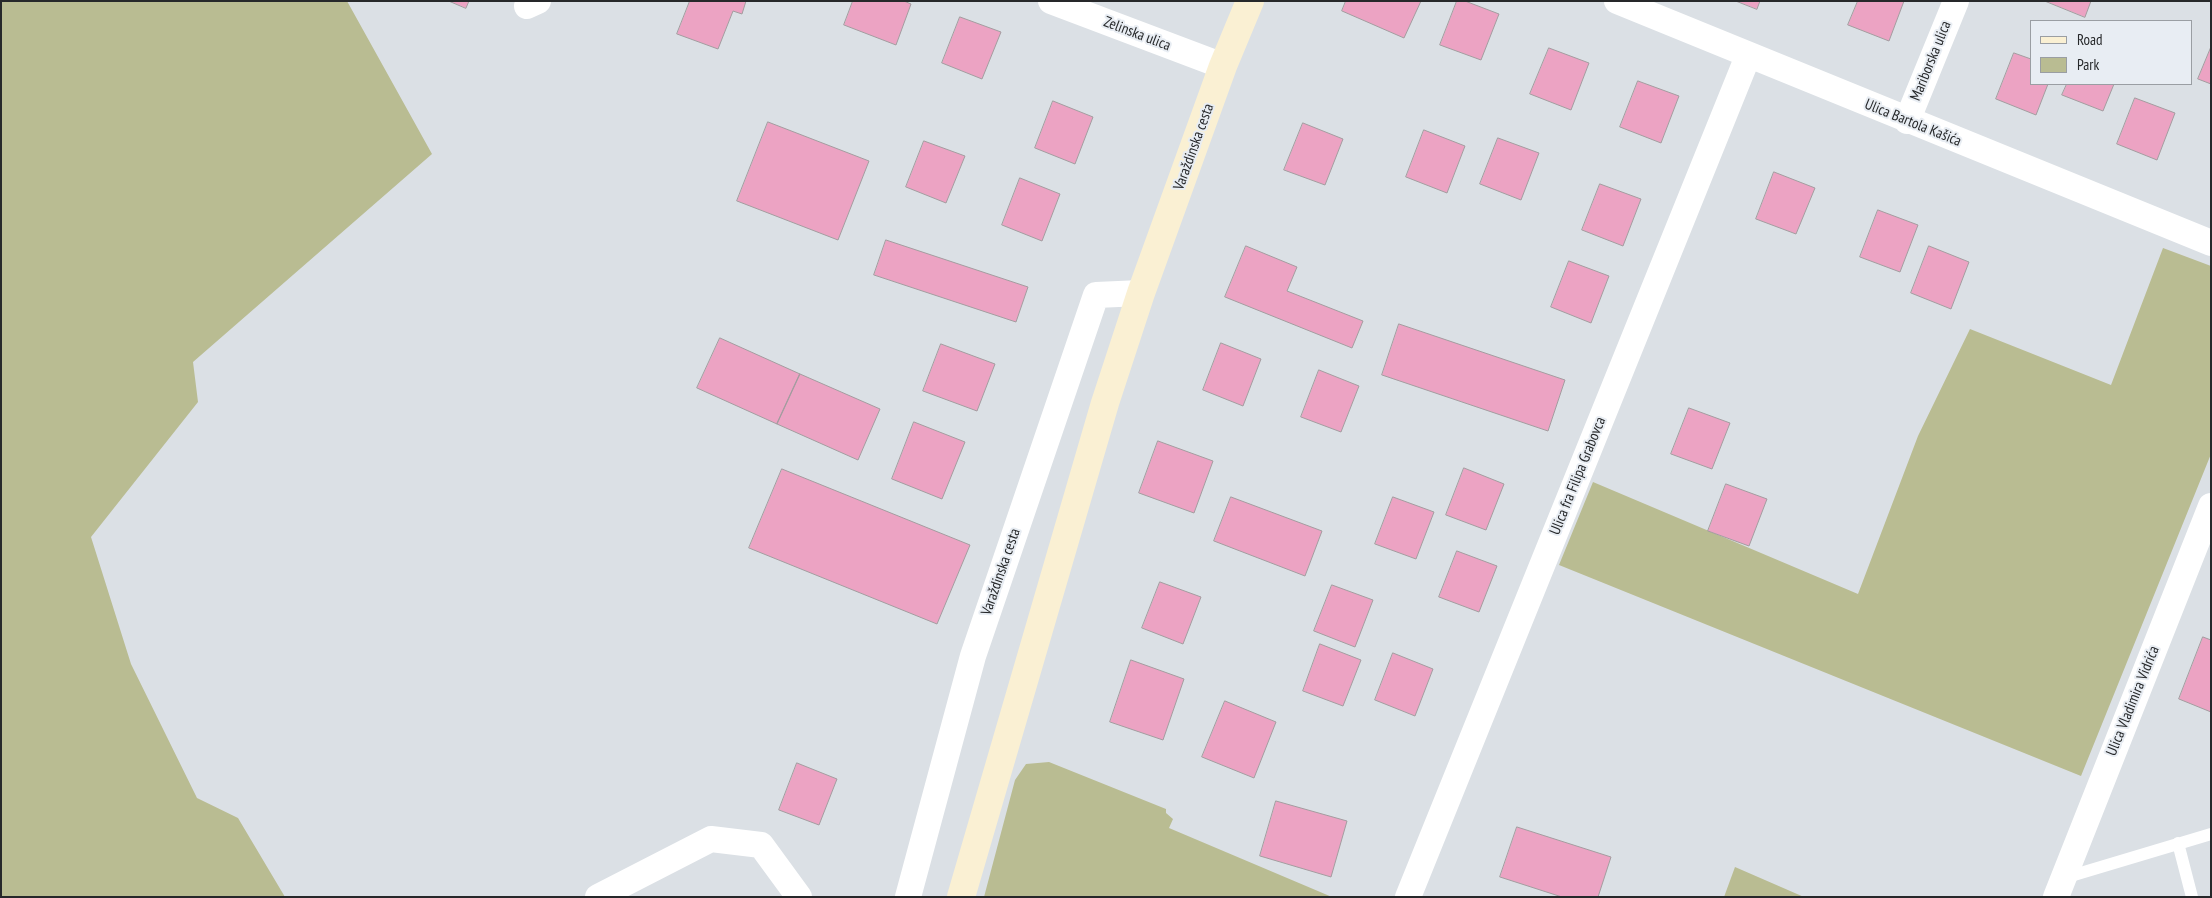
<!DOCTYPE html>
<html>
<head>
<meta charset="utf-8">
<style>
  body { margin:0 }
  #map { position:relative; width:2212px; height:898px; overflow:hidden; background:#dbe0e5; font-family:"PT Sans Narrow",sans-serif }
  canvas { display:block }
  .frame { position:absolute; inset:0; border:2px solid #26282a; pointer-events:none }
  .legend { position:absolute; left:2030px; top:20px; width:162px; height:65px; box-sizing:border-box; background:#e8edf3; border:1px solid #9a9ea3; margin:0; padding:6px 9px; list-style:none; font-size:15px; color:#26282a }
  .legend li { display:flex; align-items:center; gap:10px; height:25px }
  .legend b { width:25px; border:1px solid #9a9ea3 }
</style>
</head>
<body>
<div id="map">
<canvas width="2212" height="898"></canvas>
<div class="frame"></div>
<ul class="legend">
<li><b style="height:6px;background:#faf0d3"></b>Road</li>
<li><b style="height:14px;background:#b9bc92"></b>Park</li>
</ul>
</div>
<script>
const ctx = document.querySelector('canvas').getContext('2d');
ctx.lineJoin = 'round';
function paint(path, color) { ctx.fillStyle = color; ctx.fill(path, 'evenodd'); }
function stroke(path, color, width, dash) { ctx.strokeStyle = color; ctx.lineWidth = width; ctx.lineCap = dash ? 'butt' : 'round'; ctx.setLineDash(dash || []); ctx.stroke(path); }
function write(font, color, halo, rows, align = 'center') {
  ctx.font = font + ' "PT Sans Narrow",sans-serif'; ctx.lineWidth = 4; ctx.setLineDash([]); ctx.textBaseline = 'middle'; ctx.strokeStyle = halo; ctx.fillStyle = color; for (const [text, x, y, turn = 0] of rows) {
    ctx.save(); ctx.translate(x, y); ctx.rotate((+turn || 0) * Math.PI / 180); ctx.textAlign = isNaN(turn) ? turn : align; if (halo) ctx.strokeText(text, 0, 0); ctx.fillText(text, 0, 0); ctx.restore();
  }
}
paint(new Path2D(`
  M1,1H347L432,154L193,362L198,402L91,537L131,664L197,798L238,818L285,897H1Z
  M2163,248L2211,266V454L2081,776L1559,565L1593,482L1858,594L1918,436L1970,329L2111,385Z
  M1049,762L1166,809V813L1173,819L1169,828L1332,897H984L1015,780L1026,764Z
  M1735,867L1804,897H1724Z`), '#b9bc92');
const building = new Path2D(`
  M449,1H469L466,8Z
  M690,1H746L742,14L733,11L718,49L677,34Z
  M853,1H904L911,4L896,45L844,25Z
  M1346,1H1421L1404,38L1342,11Z
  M1457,1H1465L1499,14L1481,60L1440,45Z
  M1736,1H1760L1757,9Z
  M1858,1H1904L1889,41L1848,25Z
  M2045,1H2091L2085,17Z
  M960,17L1001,32L982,79L942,63Z
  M2211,47V84L2198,79Z
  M1549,48L1589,63L1571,110L1530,94Z
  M2014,53L2031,59V84H2048L2036,115L1996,99Z
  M1638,81L1679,96L1661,143L1620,127Z
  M2067,84H2114L2103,111L2062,95Z
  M2135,98L2175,113L2157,160L2117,144Z
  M1053,101L1093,117L1075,164L1035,148Z
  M768,122L869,161L838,240L737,201Z
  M1303,123L1343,139L1325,185L1284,170Z
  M1424,130L1465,146L1447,193L1406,177Z
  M1498,138L1539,153L1521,200L1480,184Z
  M924,141L965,156L946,203L906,187Z
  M1774,172L1815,188L1796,234L1756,219Z
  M1020,178L1060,194L1042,241L1002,225Z
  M1600,184L1641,199L1623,246L1582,230Z
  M1878,210L1918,225L1900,272L1860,257Z
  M886,240L1028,287L1016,322L874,275Z
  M1246,246L1297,267L1287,291L1363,321L1352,348L1225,297Z
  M1929,246L1969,262L1951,309L1911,293Z
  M1569,261L1609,276L1591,323L1551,307Z
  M1399,324L1565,380L1548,431L1382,375Z
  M720,338L800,374L777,424L697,388Z
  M1221,343L1261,359L1243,406L1203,390Z
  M941,344L995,364L977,411L923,391Z
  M1319,370L1359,386L1341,432L1301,417Z
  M800,374L880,409L858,460L777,424Z
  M1689,408L1730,423L1712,469L1671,454Z
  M914,422L965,442L942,499L892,479Z
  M1158,441L1213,461L1194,513L1139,493Z
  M1464,468L1504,484L1486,530L1446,515Z
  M782,469L970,545L937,624L749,548Z
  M1726,484L1767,499L1749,546L1708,531Z
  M1231,497L1322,531L1305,576L1214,541Z
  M1393,497L1434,512L1416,559L1375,544Z
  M1457,551L1497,566L1479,612L1439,597Z
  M1160,582L1201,597L1183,644L1142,628Z
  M1332,585L1373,600L1355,647L1314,631Z
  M2203,637L2211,640V712L2179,699Z
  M1320,644L1361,660L1343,706L1303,691Z
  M1393,653L1433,669L1415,716L1375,700Z
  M1131,660L1184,679L1163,740L1110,722Z
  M1225,701L1276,722L1254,778L1202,757Z
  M797,763L837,779L819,825L779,810Z
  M1276,801L1347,821L1331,877L1260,856Z
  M1517,827L1611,857L1598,897H1562L1500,877Z`);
paint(building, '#eca3c3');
stroke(building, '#a39c9f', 1);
stroke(new Path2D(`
  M2178,843L2192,897
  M2064,878L2211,834`), '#fff', 12);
stroke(new Path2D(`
  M1051,1L1223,66
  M1617,1L2211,243
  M527,6L538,1
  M1907,121L1956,1
  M598,897L711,839L761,845L799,897
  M908,897L973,656L1096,295L1141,293
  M1408,897L1748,56
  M2056,897L2211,506`), '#fff', 26);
stroke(new Path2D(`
  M961,897L1105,403L1141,293L1223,66L1250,1`), '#faf0d3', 28);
write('15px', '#26282a', '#e8edf3', [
  ["Zelinska ulica",1137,34,21],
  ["Mariborska ulica",1931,61,-68],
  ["Ulica Bartola Kašića",1913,123,22],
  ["Varaždinska cesta",1194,147,-70],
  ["Ulica fra Filipa Grabovca",1578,476,-68],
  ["Varaždinska cesta",1001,572,-71],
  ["Ulica Vladimira Vidrića",2133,701,-68]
]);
</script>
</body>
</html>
